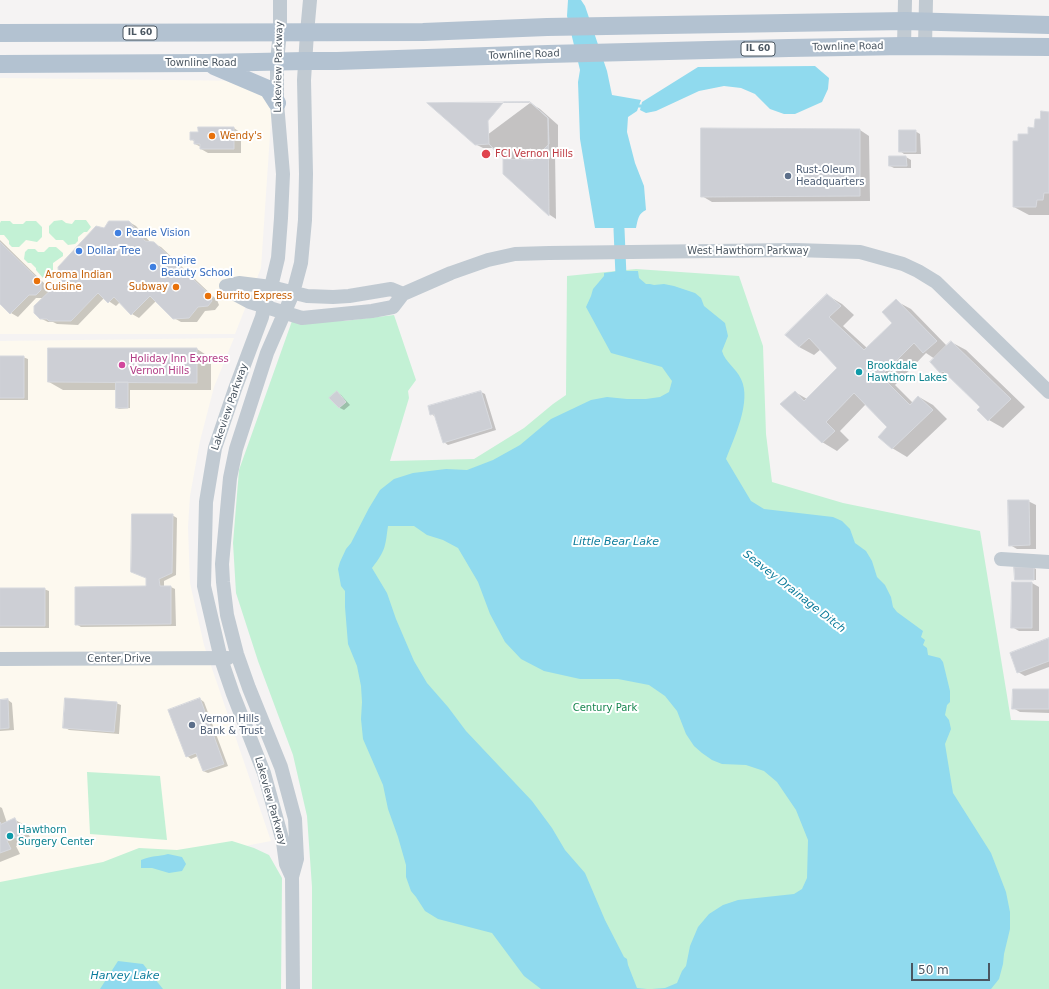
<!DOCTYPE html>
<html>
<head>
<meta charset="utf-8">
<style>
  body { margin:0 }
  #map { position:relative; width:1049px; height:989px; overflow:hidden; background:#f5f3f3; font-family:"DejaVu Sans",sans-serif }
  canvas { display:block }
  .scale { position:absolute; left:911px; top:963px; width:79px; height:18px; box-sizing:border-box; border:2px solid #4a5661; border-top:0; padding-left:5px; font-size:12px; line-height:14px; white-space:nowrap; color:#4a5661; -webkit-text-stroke:3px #fff; paint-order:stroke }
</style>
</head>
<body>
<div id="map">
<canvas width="1049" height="989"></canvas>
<div class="scale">50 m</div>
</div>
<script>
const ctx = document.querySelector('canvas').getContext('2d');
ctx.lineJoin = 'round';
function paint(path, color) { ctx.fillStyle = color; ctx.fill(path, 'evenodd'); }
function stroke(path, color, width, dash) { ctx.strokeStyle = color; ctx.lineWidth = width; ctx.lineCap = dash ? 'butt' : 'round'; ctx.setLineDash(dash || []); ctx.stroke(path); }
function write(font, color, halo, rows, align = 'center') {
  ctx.font = font + ' "DejaVu Sans",sans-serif'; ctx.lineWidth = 4; ctx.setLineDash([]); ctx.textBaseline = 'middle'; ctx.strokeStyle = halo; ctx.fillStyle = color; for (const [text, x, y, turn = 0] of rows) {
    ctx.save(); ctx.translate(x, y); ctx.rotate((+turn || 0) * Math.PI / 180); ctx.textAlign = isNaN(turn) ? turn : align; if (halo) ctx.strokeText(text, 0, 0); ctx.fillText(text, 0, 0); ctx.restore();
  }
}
paint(new Path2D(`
  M0,78L255,81L272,105L261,268L235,334H0Z
  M234,338L214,387L200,441L190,496L188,527L190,583L204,645L271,841L0,893V341Z`), '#fdf9ef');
paint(new Path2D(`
  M62,220L66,223L72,224L75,220H86L91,227L87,232H84L78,237V241L75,244L68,245L63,240H56L49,233V226L54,221Z
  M1,221H10L13,224H23L26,221H36L42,227V237L37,242L26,240L19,247H12L9,244V241L4,235H0V223Z
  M49,247H56L63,253V256L53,263V274L50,277L43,278L36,270V268L31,263H28L24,259L25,252L28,249H35L38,252H44Z
  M636,269L739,276L763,346L766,434L772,482L843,503L980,531L1011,720L1049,721V989H312V887L307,816L293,755L258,661L236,593L233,543L239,470L292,321H344L394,315L416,380L408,391L409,398L390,461L474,459L524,428L553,404L566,395L567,276Z
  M87,772L160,776L167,840L90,834Z
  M232,841L254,848L269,855L282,878L281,989H0V882L103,862L139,848L177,850Z`), '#c3f1d5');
paint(new Path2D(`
  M568,0H581L585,6L607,71L612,95L641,100L637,111L628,117L627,132L635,163L644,186L646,210C638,214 638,219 636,228H595L580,139L578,82L580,70L567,16Z
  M815,66L829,78L828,89L822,102L795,114H784L770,109L755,94L741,88L724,86L699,91L656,111L646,113L640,110L642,102L698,67Z
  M619,271L620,277L624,276V271H638L639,278L646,284H650L654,285L664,284L674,286L695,293L701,298L704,306L725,323L728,336L722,351C725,362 736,368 741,379C752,401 734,438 726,459L751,501L764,509L833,517L842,521L850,529L855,543L866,551L872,561L877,577L885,585L891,597L893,607L897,612L923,631L921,637L925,640L923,645L927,648L928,655L940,658L943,662L950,691V702L947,705L945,715L949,720L951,729L945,744L953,793L991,853L1006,892L1010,912V929L1004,954L1003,964L999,979L991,989H652L665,988L677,983L682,971L686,966L690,946L698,927L709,914L723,905L738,900L794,894L802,889L807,878L808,840L796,810L777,782L764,771L746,765L722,764L712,760L702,753L694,746L686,734L677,711L665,696L649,685L618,679H580L544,671L521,659L505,642L490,614L478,582L458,548L443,540L427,535L414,526H388C385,547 386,550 372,568L387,593L396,619L414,661L427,683L448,707L466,731L532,801L552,828L565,850L585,873L605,920L624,957L627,959L628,965L637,988L647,989H541L524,976L492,933L438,919L425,911L416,897L411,891L406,877V865L398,837L388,809L383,785L363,739L361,719L362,702L361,686L357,666L348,644L345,607V591L341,586L338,569L340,562L346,549L351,543L369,508L380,490L394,479L413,473L446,469L467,470L493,460L520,445L551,419L591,400L607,397L627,399H646L660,397L669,392L672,381L662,367L611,353L586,307L591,296L593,289L604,276V273Z
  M168,854L182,857L186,864L182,871L169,873L152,868H141V860C153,855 157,857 168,854Z
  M118,961L143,964L163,989H100Z`), '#90daee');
paint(new Path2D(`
  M530,103L540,109L558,125V149L555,152L556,219L550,215L504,174V159L494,148H483L475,144Z
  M1049,113V215H1029L1014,207L1019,142L1035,129L1041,120Z
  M199,128H234L241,133V153H208L201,149V147L195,144V142L191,139L199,133Z
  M860,130L869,136L870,201L712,202L702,196Z
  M915,131L920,134L921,154H904L900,151Z
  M906,157L911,160V168H894L890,166Z
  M129,222L136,226L150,242L161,247L217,300L219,305L215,310L205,311L197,322H181L174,318L156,301L139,318L132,314L120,302L116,306L104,298L78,325L57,324L53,322H48L40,318L43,298H36L18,317L11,313L0,302V240L48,287V294L60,282L104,229Z
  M827,295L842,304L854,315L843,326L867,348L893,323L896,301L911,309L947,346L951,342L966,350L1025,407L1003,428L989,420L981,406L954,380L941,373L931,362L935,359L926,353L895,385L913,403L919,397L933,405L947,419L907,457L892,448L889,427L866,404L840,431L849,440L837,451L822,442L795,392L807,399L839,368L821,349L814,355L799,347L786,335Z
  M197,349L211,358V390H130V408L119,409L117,408V390H63L49,382Z
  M0,357H23L28,359V400H0Z
  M481,392L485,394L496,430L448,445L444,442L436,417L431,414Z
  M337,393L341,395L350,405L344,410L340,408L331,398Z
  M1028,501L1036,505V549H1017L1010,545Z
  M172,515L177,518L176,575L164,581V587H171L175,589L176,626L81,627L76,624L147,587V578Z
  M1034,568L1036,569V580H1017L1016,579Z
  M1013,583H1032L1039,587V631H1019L1012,627Z
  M0,589H44L49,591V628H0Z
  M1049,639V667L1025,676L1018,672Z
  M1049,690V713L1020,712L1013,708Z
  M200,699L204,702L228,766L208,773L203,771L198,756L191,759L187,756Z
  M8,700L12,703L14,730L0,731V701Z
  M116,703L121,705L119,734L69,730L64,727Z
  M0,807L2,808L7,823L15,820L25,825L31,840L16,846L20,854L0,862Z`), '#0003');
stroke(new Path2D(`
  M639,106H641`), '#90daee', 3);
stroke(new Path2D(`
  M619,229L621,276`), '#90daee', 11);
const building = new Path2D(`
  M504,102H530L548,118L549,144L533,160L503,159L489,144L488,121Z
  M530,102L548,118L549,216L503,174V159L489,144L475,145L427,103Z
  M1041,111L1049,112V193H1044L1043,200H1037L1036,207H1013V141H1018V134H1028V127L1034,128L1035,119H1040Z
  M198,127H234V149H200V144H194V140H190V132H198Z
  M701,128L860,129V196L701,197Z
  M899,130H916V152H899Z
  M889,156H906L907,166H889Z
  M109,221H129L145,241L154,242L210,295L212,301L208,306L198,307L189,318L173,319L150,296L131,315L114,297L108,303L98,293L71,321H49L47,319H40L34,313V306L59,282L58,267L96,226L104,228Z
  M0,242L41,282V290L36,295H29L10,314L0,304Z
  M827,294L841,306L829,317L864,350L892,323L882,312L896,299L937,341L923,353L914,343L881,376L910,405L918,396L933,410L892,449L878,437L887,427L854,393L826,422L835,431L822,443L780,404L795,391L804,401L837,368L809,338L799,347L785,335Z
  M951,341L1011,399L988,421L977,410L980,407L943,371L940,373L930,362Z
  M48,348H197V383L48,382Z
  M0,356H24V398H0Z
  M116,382H128V408H116Z
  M337,391L346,402L339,408L329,398Z
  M481,391L492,428L443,443L434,414L430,415L428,406Z
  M1008,500H1029L1030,545L1009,546Z
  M132,514H173L172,573L159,579L160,586H171V624L75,625V587L146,586V578L131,572Z
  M1014,567H1034V580H1015Z
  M1012,582H1032V628H1011Z
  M0,588H45V626H0Z
  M1049,638V661L1017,673L1010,653Z
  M1013,689H1049V709H1012Z
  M65,698L117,702L114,732L63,728Z
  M200,698L224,764L203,771L196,753L186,757L168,710Z
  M8,699L9,728L0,729V700Z
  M15,818L22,835L7,841L11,849L0,853V822L1,824Z`);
paint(building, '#cdcfd5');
stroke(building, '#d7d9de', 1);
stroke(new Path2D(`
  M280,0V32L277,61V103L283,174L281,218L278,258L271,287L264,307L262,317L235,389L215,448L206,502L204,586L221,659L233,694L264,773L283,842L286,864L292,877
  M904,46L905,0
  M925,46L926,0
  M226,286L237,295L250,302L302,318L372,311L393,307L403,294L451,273L488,260L515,254L549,253L795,250L860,252L903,264L918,271L936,282L1049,392
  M226,286L239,283L271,287L307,296L333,297L349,296L391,289L403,294
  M1001,559L1049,562
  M0,659L228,658
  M293,989L292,877L297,859L295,819L281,767L249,688L237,654L227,615L223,582L222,564L230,478L236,449L267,353L293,293L301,263L305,220L306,174L304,80L307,33L310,0`), '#c1cad2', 14);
stroke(new Path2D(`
  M0,33L423,32L547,27L905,21L1049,25
  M0,64L207,63L305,61H337L548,54L789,48L904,46L1049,47
  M214,66L268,89L277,103`), '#b3c2d1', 18);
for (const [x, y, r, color] of [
  [212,136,4,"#e8710a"],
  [486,154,5,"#e0444e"],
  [788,176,4,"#5c6f8a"],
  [118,233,4,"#3f7fe0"],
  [79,251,4,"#3f7fe0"],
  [153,267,4,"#3f7fe0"],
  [37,281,4,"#e8710a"],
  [176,287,4,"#e8710a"],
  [208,296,4,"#e8710a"],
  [122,365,4,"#d1479c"],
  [859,372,4,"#0f9aa8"],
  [192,725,4,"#5c6f8a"],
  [10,836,4,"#0f9aa8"]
]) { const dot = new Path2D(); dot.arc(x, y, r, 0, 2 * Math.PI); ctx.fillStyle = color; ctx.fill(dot); stroke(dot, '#fff', 1.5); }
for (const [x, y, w] of [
  [140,33,34],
  [758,49,34]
]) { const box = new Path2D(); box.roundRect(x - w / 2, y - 7, w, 14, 3); ctx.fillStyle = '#fff'; ctx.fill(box); stroke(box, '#4a5661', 1); }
write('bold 9px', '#4a5661', null, [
  ["IL 60",140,33],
  ["IL 60",758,49]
]);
write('10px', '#4a5661', '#fff', [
  ["Townline Road",848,47,-1],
  ["Townline Road",524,55,-2],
  ["Townline Road",201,63],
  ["Lakeview Parkway",279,67,-89],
  ["West Hawthorn Parkway",748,251],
  ["Lakeview Parkway",230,407,-71],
  ["Center Drive",119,659],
  ["Lakeview Parkway",270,801,74]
]);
write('10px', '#c56008', '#fff', [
  ["Wendy's",220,136],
  ["Aroma Indian",45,275],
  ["Cuisine",45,287],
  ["Subway",168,287,"right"],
  ["Burrito Express",216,296]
], 'left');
write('10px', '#be3a42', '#fff', [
  ["FCI Vernon Hills",495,154]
], 'left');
write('10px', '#4e5e75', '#fff', [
  ["Rust-Oleum",796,170],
  ["Headquarters",796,182],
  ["Vernon Hills",200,719],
  ["Bank & Trust",200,731]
], 'left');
write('10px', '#366cbe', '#fff', [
  ["Pearle Vision",126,233],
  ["Dollar Tree",87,251],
  ["Empire",161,261],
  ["Beauty School",161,273]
], 'left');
write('10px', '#b23c85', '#fff', [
  ["Holiday Inn Express",130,359],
  ["Vernon Hills",130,371]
], 'left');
write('10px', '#0d838f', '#fff', [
  ["Brookdale",867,366],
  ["Hawthorn Lakes",867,378],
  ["Hawthorn",18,830],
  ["Surgery Center",18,842]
], 'left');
write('10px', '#17864f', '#fff', [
  ["Century Park",605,708]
]);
write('italic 11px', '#0c7c9b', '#fff', [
  ["Little Bear Lake",616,542],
  ["Seavey Drainage Ditch",794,592,38],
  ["Harvey Lake",125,976]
]);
</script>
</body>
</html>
